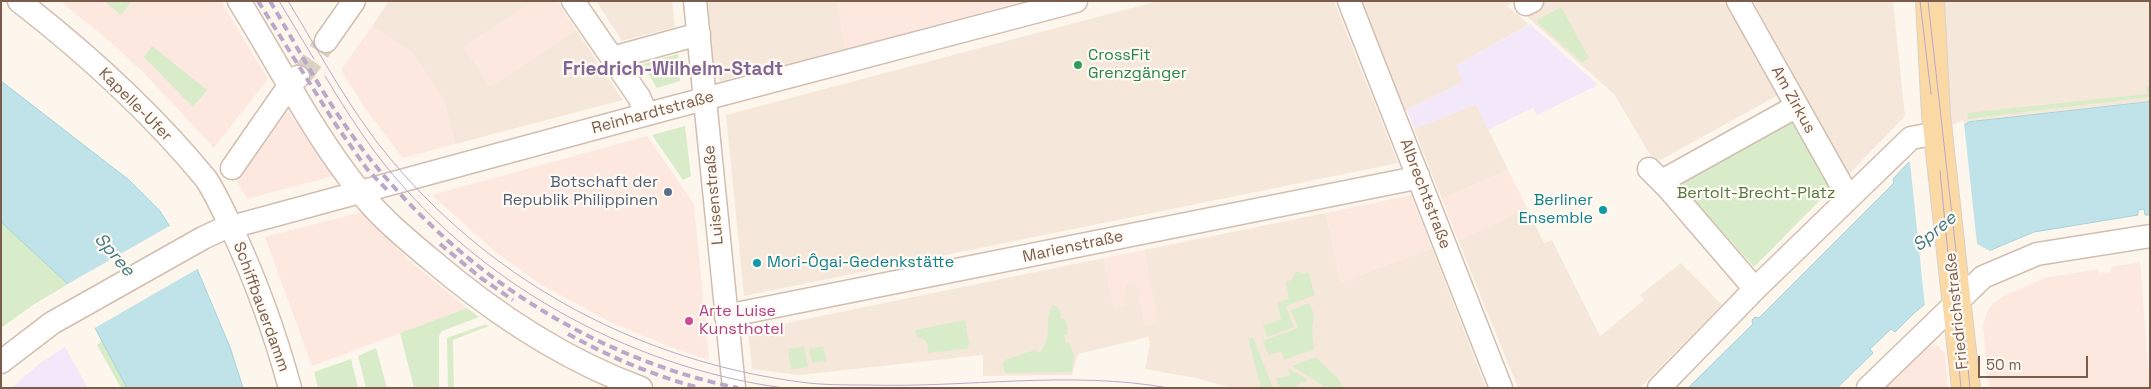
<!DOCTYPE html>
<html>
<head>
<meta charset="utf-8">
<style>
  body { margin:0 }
  #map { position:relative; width:2151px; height:389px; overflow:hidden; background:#fdf6ec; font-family:"Space Grotesk",sans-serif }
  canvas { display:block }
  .frame { position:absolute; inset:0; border:2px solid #7a5c4d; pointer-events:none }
  .scale { position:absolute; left:1978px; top:356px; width:110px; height:22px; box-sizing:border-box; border:2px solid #7a5c4d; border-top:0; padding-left:6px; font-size:15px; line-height:18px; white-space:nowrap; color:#7a5c4d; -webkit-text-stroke:4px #fffaf3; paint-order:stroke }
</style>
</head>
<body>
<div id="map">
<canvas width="2151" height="389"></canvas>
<div class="frame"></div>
<div class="scale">50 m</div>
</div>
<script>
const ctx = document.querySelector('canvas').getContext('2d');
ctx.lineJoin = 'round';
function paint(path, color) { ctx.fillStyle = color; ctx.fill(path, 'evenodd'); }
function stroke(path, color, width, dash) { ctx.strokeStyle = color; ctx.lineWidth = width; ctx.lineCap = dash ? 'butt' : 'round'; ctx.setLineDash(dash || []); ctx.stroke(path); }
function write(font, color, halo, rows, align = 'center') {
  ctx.font = font + ' "Space Grotesk",sans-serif'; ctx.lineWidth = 4.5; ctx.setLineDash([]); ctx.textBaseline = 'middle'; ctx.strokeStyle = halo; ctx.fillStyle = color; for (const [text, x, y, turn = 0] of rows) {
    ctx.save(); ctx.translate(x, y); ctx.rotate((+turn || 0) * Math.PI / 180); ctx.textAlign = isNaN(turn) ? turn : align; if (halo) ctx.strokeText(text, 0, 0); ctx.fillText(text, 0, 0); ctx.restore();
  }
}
paint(new Path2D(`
  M389,1H534L464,47L490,86L576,30L623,100L455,144L444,101L413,54L372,26Z
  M596,1H672L675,27L622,41Z
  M707,1H837L846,49L721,81L714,75Z
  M1158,1H1334L1398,163L744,296L726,115Z
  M1359,1H1515L1507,6L1529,24L1456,66L1464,82L1402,112Z
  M1547,1H1729L1780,94L1655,163L1614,94L1524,14Z
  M1753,1H1893L1905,116L1848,175Z
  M1938,1H2150V102L1969,122L1964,126L1963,120L1952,125L1949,109Z
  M1476,104L1508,170L1442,199L1414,129Z
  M1526,206L1544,243L1552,240L1600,336L1644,300L1640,295L1681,263L1722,305L1640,388H1518L1458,240L1502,221Z
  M1326,213L1341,282L1432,248L1486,388H1231L1196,378L1145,369L1150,344L1148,337L1078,354L1072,375L983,376V355L799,375L752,369L748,331L1104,258L1114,308L1125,283L1133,281L1137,283L1145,325L1158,322L1144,250Z`), '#f5e8da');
paint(new Path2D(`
  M60,1H221L268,79L214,148L144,73L109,41Z
  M534,1H557L576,30L490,86L464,47Z
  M837,1H1024L846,49Z
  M372,26L413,54L444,101L455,144L403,158L367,111L341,70Z
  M288,111L333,176L247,199L237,181Z
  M647,136L694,204L709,360L680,351L610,322L540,284L493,250L432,195Z
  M1508,170L1526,206L1502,221L1458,240L1442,199Z
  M1411,195L1432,248L1341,282L1326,213Z
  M361,212L411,262L467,308L312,366L265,237Z
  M1144,250L1159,322L1145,325L1137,283L1133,281L1126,283V288L1124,289L1127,306L1114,309L1104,258Z
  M2140,262L2150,388H1989L1983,327L1986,314L1992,305L2000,298L2045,278L2099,269V273L2111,272V267Z
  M1928,345L1938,346L1945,353L1948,388H1882Z`), '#fde8e0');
paint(new Path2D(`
  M1530,24L1598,85L1537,115L1533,108L1488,130L1476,104L1414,129L1407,110L1463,82L1456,66Z
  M65,347L88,388H11L39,364Z`), '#f3e8fa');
paint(new Path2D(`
  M104,1H132L121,15Z
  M1561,7L1589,58L1582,62L1536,21Z
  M152,46L207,90L193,107L144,57Z
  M678,54L680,81L657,88L642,64Z
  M2150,86V97L1968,119L1967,113L2147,94V87Z
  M1791,117L1831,189L1754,267L1676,180Z
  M685,126L691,176L683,180L652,135Z
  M1,222L68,284L33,305L1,328Z
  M1296,272H1300L1302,274L1308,272L1315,295L1286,306L1294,327L1267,337L1263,325L1281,320L1277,303L1289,299L1286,282L1293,279L1294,274Z
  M1309,303L1314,314L1312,331L1314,349L1284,360L1281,352L1274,353L1269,356L1263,341L1298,328L1291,310Z
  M1052,306H1056L1061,312L1060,317L1066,321L1068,334L1064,335L1066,343H1069L1074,355L1072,372L1005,373L1003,365L1005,360L1035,350L1040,353C1054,333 1043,323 1052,306Z
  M467,308L479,317L442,331L439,336V388H414L400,333Z
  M965,320L969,344L967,349L928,353L927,342L922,338H917L915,330Z
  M486,324L489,326L453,340L454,388H448L447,338Z
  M1253,337L1273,388H1261L1248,338Z
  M102,341L106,347L127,388H121L97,345Z
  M804,346L808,367L791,370L788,349Z
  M823,346L827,361L812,363L809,349Z
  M376,348L387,388H366L358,356Z
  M1316,357L1339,380L1343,388H1327L1292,366Z
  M351,359L358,388H318L314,372Z
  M1288,368L1307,379L1305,383L1301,381L1296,388H1280L1276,378L1290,376Z`), '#d8ecc9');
const water = new Path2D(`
  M1,81L129,180L160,211L197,269L230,347L243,388H127L95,328L68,284L1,222Z
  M2150,102V215H2145L2144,209L2138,210V215L2034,232L1991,250L1913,314L1895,332L1891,329L1870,349L1873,353L1837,388H1688L1753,324L1752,320L1755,317L1759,318L1894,183L1893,179L1908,163L1969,122Z`);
paint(water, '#bfe3e8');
stroke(water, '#a5d3da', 1);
paint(new Path2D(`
  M1964,123L1977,244L1992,252L1925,307L1910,162H1908V160Z
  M173,224L199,268L93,329L66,285Z`), '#fdf6ec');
stroke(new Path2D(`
  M298,77L305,71L326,41`), '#dcd0c4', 22, [22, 11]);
const minor = new Path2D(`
  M19,1C87,54 151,112 206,179C216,194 223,210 231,227C255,278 275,333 290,388
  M239,1C279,65 313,134 361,193C380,217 405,238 429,258C492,312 562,359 641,388
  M573,1L639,97L646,114
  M695,1L734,388
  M1349,1L1501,388
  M1738,1L1842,186L1851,196
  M1526,4L1532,1
  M326,41L354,1
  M612,58L699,34
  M232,168L289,86L298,77
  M1649,169L1669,189L1755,289
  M1662,181L1797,106
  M726,316L1406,180L1418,175
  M1,362L52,323L203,238L220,230L670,108L1076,1
  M1659,388L1755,289L1911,138L1938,133
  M1868,388L1983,277L2037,254L2150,236`);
const major = new Path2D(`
  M1930,1L1936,115L1966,388`);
stroke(minor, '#d1beb0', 25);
stroke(major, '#dad1cd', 30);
stroke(minor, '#fff', 22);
stroke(major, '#fbd9a5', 28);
stroke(new Path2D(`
  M279,1L314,59
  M288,1C321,55 352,114 393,162C497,285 642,361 800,382C822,385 845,385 868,385C968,388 1068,370 1169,388
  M1920,1L1931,94
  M1928,1L1961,296L1970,388
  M325,76C340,101 357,128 375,152C470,279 626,367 784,388
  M1940,171L1961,388
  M1031,388H1089`), '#b9a8c9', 1);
stroke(new Path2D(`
  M258,1L336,125L367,169L389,192
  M270,1C299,50 326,101 360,146C453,268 587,357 738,388
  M440,244L481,278L513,300
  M568,334C610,357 654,376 700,388`), '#b9a8c9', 4, [8, 5]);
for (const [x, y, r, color] of [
  [1078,65,5,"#2e9e5b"],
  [668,192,5,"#5c6f8a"],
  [1603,210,5,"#0f9aa8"],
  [757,263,5,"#0f9aa8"],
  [689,321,5,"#d1479c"]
]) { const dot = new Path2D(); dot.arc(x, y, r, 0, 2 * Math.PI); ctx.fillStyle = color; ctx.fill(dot); stroke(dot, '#fffaf3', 2); }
write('16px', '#27864d', '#fffaf3', [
  ["CrossFit",1088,56],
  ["Grenzgänger",1088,74]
], 'left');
write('16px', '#7a5c4d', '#fffaf3', [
  ["Am Zirkus",1793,100,61],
  ["Kapelle-Ufer",135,105,45],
  ["Reinhardtstraße",653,113,-15],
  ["Albrechtstraße",1425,194,69],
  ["Luisenstraße",714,195,-95],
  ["Marienstraße",1073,247,-12],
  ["Schiffbauerdamm",261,307,70],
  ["Friedrichstraße",1957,311,-96]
]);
write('16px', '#4e5e75', '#fffaf3', [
  ["Botschaft der",658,183],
  ["Republik Philippinen",658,201]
], 'right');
write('16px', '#537a41', '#fffaf3', [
  ["Bertolt-Brecht-Platz",1756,194]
]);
write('16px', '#0d838f', '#fffaf3', [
  ["Berliner",1593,201],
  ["Ensemble",1593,219],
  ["Mori-Ôgai-Gedenkstätte",767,263,"left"]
], 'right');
write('16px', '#b23c85', '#fffaf3', [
  ["Arte Luise",699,312],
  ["Kunsthotel",699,330]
], 'left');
write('italic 18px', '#437c86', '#fffaf3', [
  ["Spree",1935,232,-40],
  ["Spree",114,255,49]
]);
write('bold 19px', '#846695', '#fffaf3', [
  ["Friedrich-Wilhelm-Stadt",673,70]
]);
</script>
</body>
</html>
